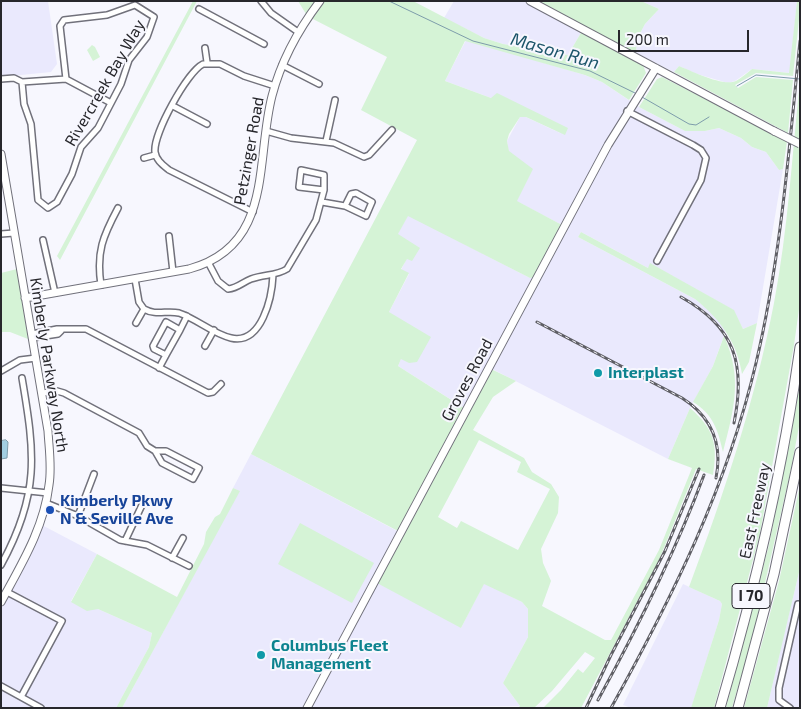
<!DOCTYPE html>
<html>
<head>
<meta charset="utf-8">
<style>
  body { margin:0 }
  #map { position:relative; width:801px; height:709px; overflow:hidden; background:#f7f7fe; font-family:"Exo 2",sans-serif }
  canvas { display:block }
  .frame { position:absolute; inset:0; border:2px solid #27272c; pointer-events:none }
  .scale { position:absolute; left:618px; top:30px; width:131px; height:22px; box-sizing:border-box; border:2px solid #27272c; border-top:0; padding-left:6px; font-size:15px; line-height:18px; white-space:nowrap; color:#27272c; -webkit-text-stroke:4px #f7f7fe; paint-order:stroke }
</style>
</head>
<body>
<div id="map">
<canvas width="801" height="709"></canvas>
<div class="frame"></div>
<div class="scale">200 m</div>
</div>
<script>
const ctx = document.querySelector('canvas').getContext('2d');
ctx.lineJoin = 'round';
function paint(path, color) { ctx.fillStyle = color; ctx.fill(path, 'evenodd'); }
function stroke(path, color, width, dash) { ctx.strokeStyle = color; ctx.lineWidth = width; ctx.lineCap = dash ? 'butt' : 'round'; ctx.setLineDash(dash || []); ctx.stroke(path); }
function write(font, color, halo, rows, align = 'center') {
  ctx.font = font + ' "Exo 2",sans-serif'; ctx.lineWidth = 4; ctx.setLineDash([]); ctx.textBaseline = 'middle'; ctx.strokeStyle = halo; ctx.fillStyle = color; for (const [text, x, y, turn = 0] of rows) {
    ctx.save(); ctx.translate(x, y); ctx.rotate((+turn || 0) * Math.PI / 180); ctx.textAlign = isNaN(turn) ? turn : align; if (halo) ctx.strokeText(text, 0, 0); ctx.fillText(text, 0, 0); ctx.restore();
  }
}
paint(new Path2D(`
  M1,1H48L57,64L51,72L1,77Z
  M454,1H525L582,31L568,55L503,44L484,38L444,18Z
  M641,1H797L790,73L752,69L735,81L728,83L697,74L679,66L674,72L636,53L637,39L645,24L659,9Z
  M466,40L585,75L602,82L639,107L685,131H705L719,128L741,138L752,147L766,152L779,170L783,169L757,323L743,329L733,310L651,264L648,268L581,232L578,237L695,299L710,311L726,330L713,366L690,408L668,459L492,369L469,411L398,366L401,359L389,312L409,274L401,270L407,258L397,235L408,215L530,278L562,225L516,201L507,141L520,117H526L564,135L491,98L445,81Z
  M251,454L403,534L461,628L484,583L522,602L528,609V637L503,683L520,706L122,708L239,491L233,488Z
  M40,524L97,554L71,601L98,609L152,633L149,647L116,708H1V602Z
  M800,568V708H767L782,643Z
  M683,584L720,601L722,604L719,620L692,706L691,708H631L623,705Z`), '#eae9fd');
paint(new Path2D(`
  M193,1H197L60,260L57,256Z
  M298,1H316L306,14Z
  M325,1H413L484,38L503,44L568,55L582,31L643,65L646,73L629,100L602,82L585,75L465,41L445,81L491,98L497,93L568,128L565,135L526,117H520L509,134L507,141L509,151L533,169L517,201L562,225L534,277L530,278L408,216L398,234L420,248L412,261L407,259L401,269L409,273L389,312L431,337L417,362L409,363L401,359L398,366L464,408L398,531L251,454L417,140L361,110L387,57L311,18Z
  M543,1H641L659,9L645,24L637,39L636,53L541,4Z
  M797,1H800V10L793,76L756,73L735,85L738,88L756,77L793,80L788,133L674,72L679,66C692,71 723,87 736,81C741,78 747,73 752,69L789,73Z
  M92,45L95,47L100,57L93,61L87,50Z
  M662,77L787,141L783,169L779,170L766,152L752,147L741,138L719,128L705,131H685L639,107L657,79Z
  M800,81V302L794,345L760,533L714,708H691L719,620L722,604L720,601L689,587C724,494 755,401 774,303C788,230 792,155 800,81Z
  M581,232L648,268L650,263L734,310L743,329L757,323L749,362L742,374C737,342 720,319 695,299L578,237Z
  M17,269L28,339L10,332H1V273Z
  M724,336C743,378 734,409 723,452C718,430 713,414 693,402L713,366Z
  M491,369L516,381L493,397L473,430L524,458L532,472L551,484L559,497L558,513L541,549L543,563L551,581L542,606L605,640H611L659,550L692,468L668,459L690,408C714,429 718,444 713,475L696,469L659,560L581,708H543L561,690L578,669L583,673L595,658L585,652L552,691L534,708H518L520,706L503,683L528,637V609L522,602L484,584L461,628L377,583ZM479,440L521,462L517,472L550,489L518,550L461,521L457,528L438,517Z
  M800,385V421L791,469L752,640L735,697L732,708H726L769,545Z
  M800,485V568L767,708H744L779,581Z
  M233,488L240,491L122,708H116L149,647L152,633L98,609L87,611L71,602L97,554L177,597L204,544L206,532L215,517L220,514Z
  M300,523L374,563L352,603L278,564Z`), '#d5f3d6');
const water = new Path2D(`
  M6,440L8,442L7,458L1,459V441Z`);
paint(water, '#a2cee2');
stroke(water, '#7d9cab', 1);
stroke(new Path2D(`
  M389,1L473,41L590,71L637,94
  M737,86L756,75L800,79
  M642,97L689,124L696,125L709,117`), '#7d9cab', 1);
const street = new Path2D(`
  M261,1L271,13L298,32
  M199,9L264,44
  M205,48L207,62
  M282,65L319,84
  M1,79L14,78L22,82L24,104L31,124L38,200L48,208L57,202L72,174L81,147L98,128L121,84L129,60L147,37L154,17L135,5L107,15L64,20L60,26L66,79
  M22,82L66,79L111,103
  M173,106L207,124
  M627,111L693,145L701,150L706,158L701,180L657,261
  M266,131L291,138L334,143L364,157L369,155L392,130
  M326,141L335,100
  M144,158L155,155
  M301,170L324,175V190L299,187Z
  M356,193L372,202L366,216L345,206L351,194Z
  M322,202L345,206
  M253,212L169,170C163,165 156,160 155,152C153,134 187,72 203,64H220L244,76L275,86
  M1,234L14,233
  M169,236L173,272
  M43,240L55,293
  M208,262L218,281L228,289C238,288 243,282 251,279C264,274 276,276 287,269L316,220L324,190
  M135,279L139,302L144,309L136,323
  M101,285C96,252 103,236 118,208
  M144,309C156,316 167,310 179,313C197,319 213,334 231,338C262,345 272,297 273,275
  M166,322L180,330L166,355L154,349L153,346Z
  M180,330L187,316
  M32,334L57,329H86L208,393L213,392L221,384
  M32,338L58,334L61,331
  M205,346L214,330
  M159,368L166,355
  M1,371L20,360L36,358
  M42,393L57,391L64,393L139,433L147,446L155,451
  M155,451H166L199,468L193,479L162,463Z
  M1,488L48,493
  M46,503L78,516L120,540L147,545L189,566
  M78,516L94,474
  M125,541L142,505
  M172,558L183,538
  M1,565C40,494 35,454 22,378
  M7,592L62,621L21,697
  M1,686L41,708
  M790,708L779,700V688L798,604`);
const secondary = new Path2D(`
  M530,1L774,131
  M1,154L48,431C49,449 52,467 49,485C44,528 21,565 1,602
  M25,298L189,269C274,246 255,162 272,96C281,61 298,30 320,1
  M307,708L608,145L656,68`);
const highway = new Path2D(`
  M720,708C755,589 783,469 800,347
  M738,708L774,574L800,452`);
stroke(street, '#71717b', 8);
stroke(secondary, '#71717b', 9);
stroke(highway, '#71717b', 11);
stroke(street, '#fff', 5);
stroke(secondary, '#fff', 7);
stroke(highway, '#fff', 9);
const rail = new Path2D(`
  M681,297C735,327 746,364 734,423
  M537,322L682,398C712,417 723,443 716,478
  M598,700C638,627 675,553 704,475
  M586,708L611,655L665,551L699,469
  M611,708C672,598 727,487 756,363C781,257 789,149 800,41`);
stroke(rail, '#5f5f65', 3);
stroke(rail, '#f7f7fe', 1, [4]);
const secondaryBridge = new Path2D(`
  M774,131L800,144`);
stroke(secondaryBridge, '#71717b', 9, []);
stroke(secondaryBridge, '#fff', 7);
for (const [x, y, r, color] of [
  [598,373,5,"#0f9aa8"],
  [50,510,5,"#1a4fb4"],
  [261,655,5,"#0f9aa8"]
]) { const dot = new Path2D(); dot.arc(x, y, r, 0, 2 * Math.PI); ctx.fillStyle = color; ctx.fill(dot); stroke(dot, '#f7f7fe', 2); }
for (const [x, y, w] of [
  [751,596,38]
]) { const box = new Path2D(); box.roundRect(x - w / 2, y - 12.5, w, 25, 4); ctx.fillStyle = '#f7f7fe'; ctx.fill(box); stroke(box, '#27272c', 1); }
write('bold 15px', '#27272c', null, [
  ["I 70",751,596]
]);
write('16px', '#27272c', '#f7f7fe', [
  ["Rivercreek Bay Way",105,83,-60],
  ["Petzinger Road",249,151,-80],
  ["Kimberly Parkway North",49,365,81],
  ["Groves Road",467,380,-62],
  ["East Freeway",755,511,-78]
]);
write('bold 16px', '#0d838f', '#f7f7fe', [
  ["Interplast",608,373],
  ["Columbus Fleet",271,646],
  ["Management",271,664]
], 'left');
write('bold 16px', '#164399', '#f7f7fe', [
  ["Kimberly Pkwy",60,501],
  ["N & Seville Ave",60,519]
], 'left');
write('italic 18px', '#1c556a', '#f7f7fe', [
  ["Mason Run",555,51,16]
]);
</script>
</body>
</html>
